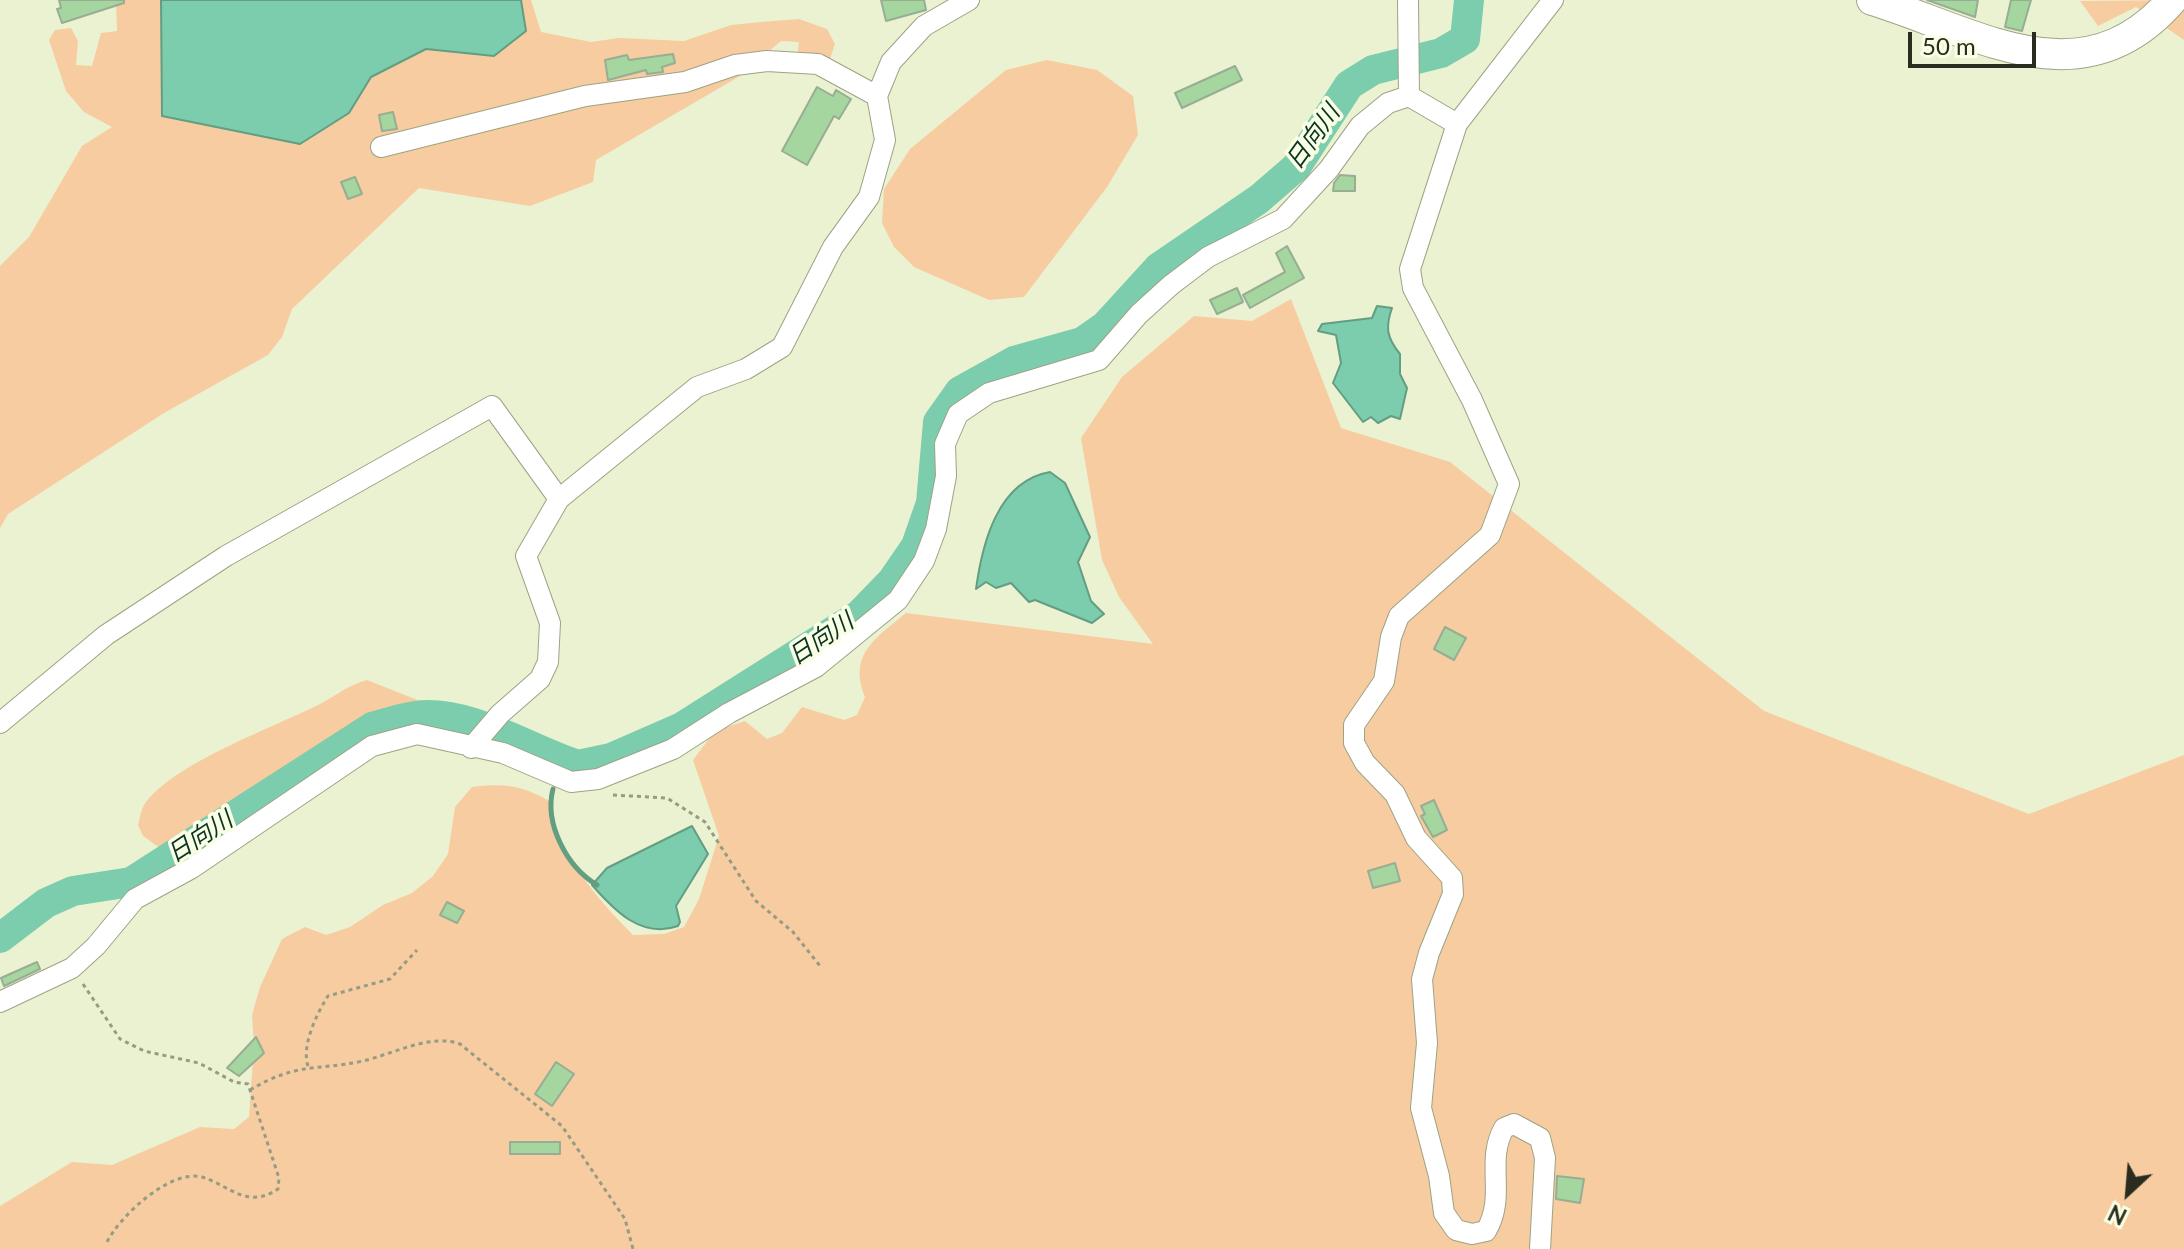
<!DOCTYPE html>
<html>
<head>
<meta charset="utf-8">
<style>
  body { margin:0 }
  #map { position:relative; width:2184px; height:1249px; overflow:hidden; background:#ebf2d1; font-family:Lato,sans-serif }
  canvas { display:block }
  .north { position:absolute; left:2088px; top:1153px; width:80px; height:80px; -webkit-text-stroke:6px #f9ffe4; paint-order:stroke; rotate:206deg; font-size:22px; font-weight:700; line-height:32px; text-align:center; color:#292c1f }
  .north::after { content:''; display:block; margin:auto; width:28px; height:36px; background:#292c1f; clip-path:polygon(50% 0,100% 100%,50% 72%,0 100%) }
  .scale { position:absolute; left:1908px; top:32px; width:128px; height:36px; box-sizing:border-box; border:4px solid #292c1f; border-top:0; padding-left:10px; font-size:24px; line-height:28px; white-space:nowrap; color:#292c1f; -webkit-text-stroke:6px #f9ffe4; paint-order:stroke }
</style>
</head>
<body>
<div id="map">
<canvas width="2184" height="1249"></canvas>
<div class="north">N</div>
<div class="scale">50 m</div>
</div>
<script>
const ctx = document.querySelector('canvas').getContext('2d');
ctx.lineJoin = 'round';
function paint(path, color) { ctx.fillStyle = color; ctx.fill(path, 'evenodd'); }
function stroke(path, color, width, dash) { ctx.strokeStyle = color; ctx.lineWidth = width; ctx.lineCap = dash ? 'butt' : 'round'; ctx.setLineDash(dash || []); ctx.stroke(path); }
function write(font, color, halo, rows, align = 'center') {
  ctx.font = font + ' Lato,"Noto Sans JP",sans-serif'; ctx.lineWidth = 7; ctx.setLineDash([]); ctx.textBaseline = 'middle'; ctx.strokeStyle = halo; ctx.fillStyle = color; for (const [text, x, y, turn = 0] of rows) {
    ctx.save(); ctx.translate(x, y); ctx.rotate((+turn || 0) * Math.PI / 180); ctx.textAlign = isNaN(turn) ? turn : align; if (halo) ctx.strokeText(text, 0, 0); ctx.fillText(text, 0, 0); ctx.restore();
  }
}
paint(new Path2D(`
  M116,0H171L371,73L515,0H531L541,32L591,42L619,38L684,41L731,25L761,22L799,19L827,29L835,44L829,62L806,68L798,51L799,42L781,41L740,76L596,160L593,182L530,206L419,188L292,309L282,337L268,355L164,413L8,514L0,528V266L29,237L82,146L112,127L84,112L66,91L49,40L55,30L71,28L78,41L76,65L92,66L101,33L117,31Z
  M2184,0V40L2136,7L2098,26L2080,1Z
  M1047,60L1097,70L1133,96L1138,135L1107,187L1024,297L989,300L914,267L894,247L882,223L884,189L910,149L1006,70Z
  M1291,299L1341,428L1450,462L1764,711L2029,814L2184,755V1249H0V1206L72,1162L112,1165L200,1127L234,1129L249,1117L254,1045L252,1015L260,987L282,939L305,927L326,935L350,927L383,905L412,893L433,876L448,854L455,807L472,787C503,783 522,785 549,801C557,852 597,899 633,935L664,934L684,927L699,899L719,836L693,760L715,731L745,721L767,739L782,733L802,707L844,720L857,715L865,697C848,654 876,638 906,613L1153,644L1119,597L1102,560L1081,438L1122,377L1194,316L1252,321Z
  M367,680L425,703C403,709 381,715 361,727C298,764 232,832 160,848L143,836L138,825C140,818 141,808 146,802C175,764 268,729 312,708C332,699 345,686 367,680Z`), '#f7cca1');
const water = new Path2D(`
  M161,0H521L526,31L494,56L426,49L371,77L349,113L300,144L162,116Z
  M1377,306L1392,308C1385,328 1387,338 1400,354V374L1407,388L1400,419L1391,416L1378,423L1371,417L1363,422L1333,383L1341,363L1336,335L1318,331L1322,324L1372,318Z
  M1050,472L1065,483L1090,537L1078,562L1091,601L1104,614L1092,623L1035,600L1029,602L1011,583L996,588L986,582L976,589C982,545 997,481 1050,472Z
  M692,826L708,854L676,906L680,922L678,926C641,939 614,910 592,885L607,868Z`);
paint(water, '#7ccdad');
stroke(water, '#639d82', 2);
stroke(new Path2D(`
  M553,789C544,824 567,867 597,885`), '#639d82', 5);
stroke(new Path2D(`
  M0,938L46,903L73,891L131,882L372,727C386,723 401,718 415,716C467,708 530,750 578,765L611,758L682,727L859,615L892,581L916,546L931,503L938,422L960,391L1014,361L1082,342L1105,326L1158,268L1259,199L1296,167L1349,85L1373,70L1441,53L1465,39L1469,0`), '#7ccdad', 30);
const building = new Path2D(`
  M59,0H124V3L62,23L57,9L61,8Z
  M881,0H924L926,10L886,21Z
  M1927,0H1978L1975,17Z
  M2011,0H2031L2022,31L2005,27Z
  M673,54L675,63L662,67L663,72L647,74L646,70L608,80L605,60L627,55L629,60Z
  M1235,66L1242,80L1182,108L1175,93Z
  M817,87L833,96L836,90L851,99L839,119L834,116L807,165L782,151Z
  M393,112L397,129L382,131L379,115Z
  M1340,175L1355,176V191H1333L1334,183Z
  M355,177L362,194L348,199L341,182Z
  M1287,246L1304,278L1250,308L1243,295L1285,272L1276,253Z
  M1237,288L1243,302L1217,314L1210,300Z
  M1445,627L1466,638L1454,660L1434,649Z
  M1434,800L1447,830L1433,837L1421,816L1425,814L1421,806Z
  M1395,863L1400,881L1373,888L1368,871Z
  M447,902L464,911L457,923L440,915Z
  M37,962L40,969L4,986L1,978Z
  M256,1037L264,1053L239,1076L227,1068Z
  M556,1062L574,1074L552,1106L535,1094Z
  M510,1142H560V1154H510Z
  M1557,1176L1584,1179L1580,1203L1556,1199Z`);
paint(building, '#a5d69f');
stroke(building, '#97ad94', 2);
const street = new Path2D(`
  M1408,0L1409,96L1457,124L1553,0
  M1457,124L1410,269L1413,288L1472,400L1509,484L1490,535L1399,616L1391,637L1384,681L1354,725V743L1365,763L1395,794L1416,838L1452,878L1453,894L1429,953L1422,979L1427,1043L1421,1108L1439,1176L1444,1213L1456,1230L1472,1234L1486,1231C1507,1196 1485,1162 1504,1128L1514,1124L1540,1138L1545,1158L1540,1249
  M381,147L585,96L685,82L735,65L767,61L818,64L877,96
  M0,723L106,635L226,556L492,406L559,499
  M471,748L500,714L540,679L548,662L550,623L526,556L559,499L697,387L746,369L782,347L833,247L869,197L885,140L877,96L891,62L924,26L969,0
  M0,1002L72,968L96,946L135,899L192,868L372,746L417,734L503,753L571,782L598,779L673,749L729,713L816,667L898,600L924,561L936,529L946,476L945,444L958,414L989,393L1099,360L1139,314L1171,285L1208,257L1283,219L1329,169L1360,126L1388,103L1409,96`);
const primary = new Path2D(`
  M1872,0C1977,32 2082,104 2172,0`);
stroke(street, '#9da384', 22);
stroke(primary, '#9da384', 32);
stroke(new Path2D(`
  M613,795L667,798L705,822L756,901L793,932L820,966
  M83,984L120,1039L144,1051L199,1063L234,1082L248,1084L279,1178L278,1189C247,1210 229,1185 202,1177C170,1169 120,1216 107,1242
  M308,1066C301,1046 317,1013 328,996L390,979L417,950
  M250,1090C297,1062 316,1071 363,1061C393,1054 431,1033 460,1044L562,1126L625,1219L633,1249`), '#969c83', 3, [4, 4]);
stroke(street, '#fff', 20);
stroke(primary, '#fff', 30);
write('italic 24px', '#0c3125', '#f9ffe4', [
  ["日向川",1313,137,-54],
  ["日向川",821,639,-34],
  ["日向川",200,837,-33]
]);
</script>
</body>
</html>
